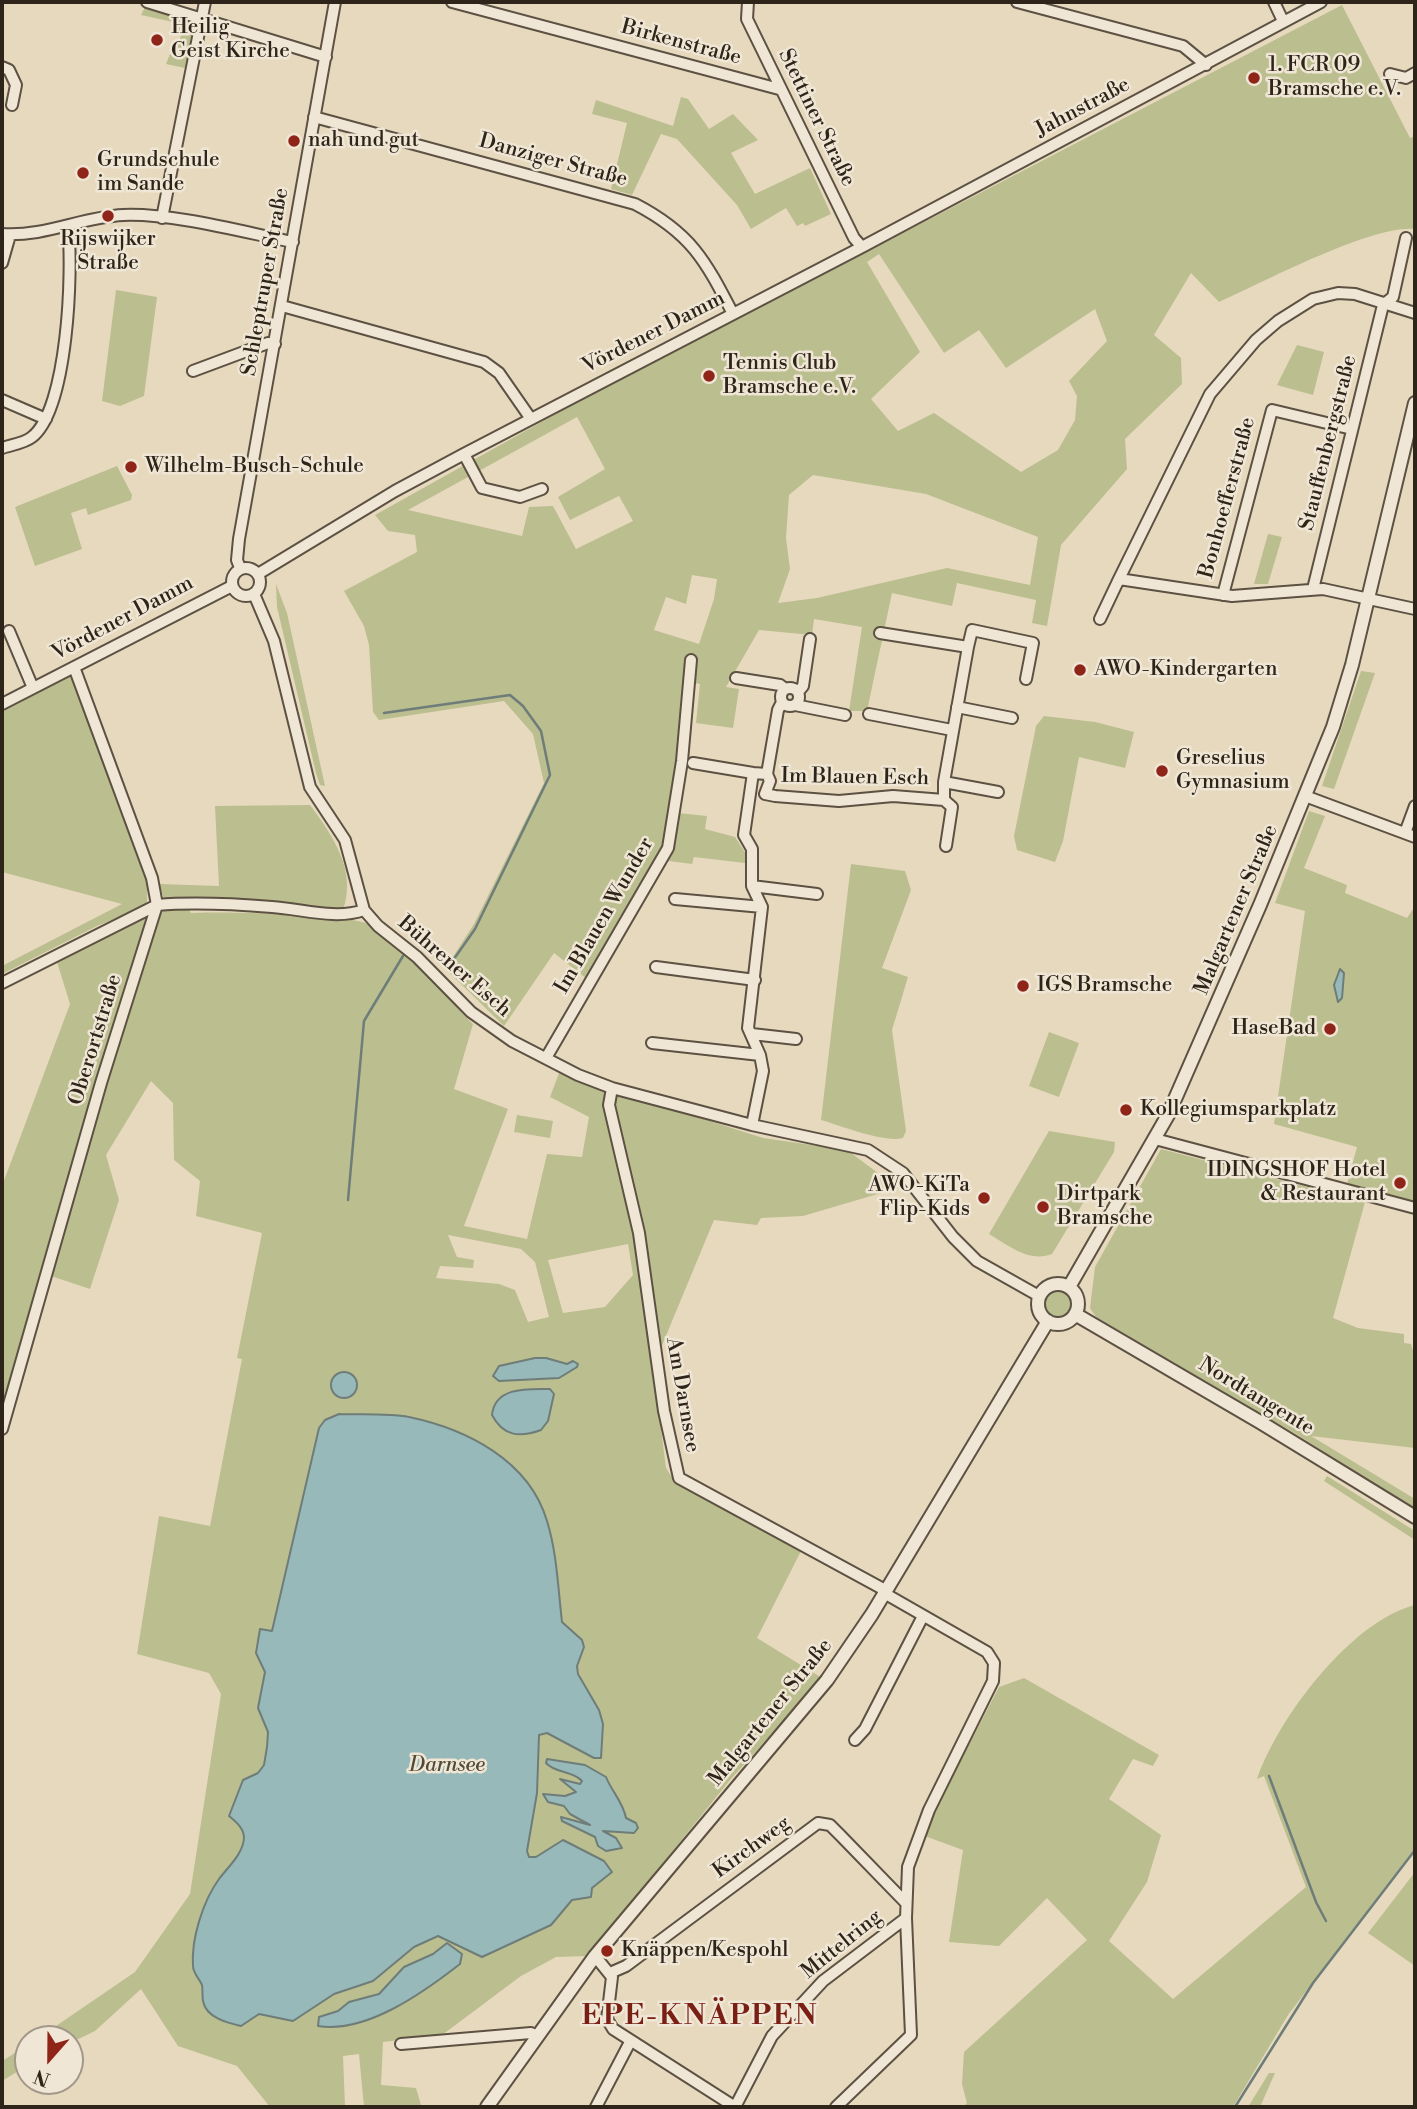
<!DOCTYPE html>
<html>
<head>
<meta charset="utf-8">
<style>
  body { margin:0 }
  #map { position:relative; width:1417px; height:2109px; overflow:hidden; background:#e7d9be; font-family:"Libre Bodoni",serif }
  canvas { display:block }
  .frame { position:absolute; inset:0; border:4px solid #2e2419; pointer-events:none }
  .north { position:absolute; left:14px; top:2025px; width:70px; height:70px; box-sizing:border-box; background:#efe6d5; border:2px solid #a2988a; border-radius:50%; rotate:201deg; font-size:19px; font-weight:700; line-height:28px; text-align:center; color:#2e2419 }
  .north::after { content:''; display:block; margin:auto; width:24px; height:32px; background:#8f2418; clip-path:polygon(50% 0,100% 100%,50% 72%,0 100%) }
</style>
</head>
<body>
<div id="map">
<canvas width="1417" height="2109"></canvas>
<div class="frame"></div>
<div class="north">N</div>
</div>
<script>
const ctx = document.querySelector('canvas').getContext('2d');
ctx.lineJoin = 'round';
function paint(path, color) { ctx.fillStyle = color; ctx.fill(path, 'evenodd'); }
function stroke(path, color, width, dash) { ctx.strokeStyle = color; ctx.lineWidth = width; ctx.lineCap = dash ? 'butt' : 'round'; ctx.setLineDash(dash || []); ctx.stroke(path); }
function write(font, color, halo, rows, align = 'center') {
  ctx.font = font + ' "Libre Bodoni",serif'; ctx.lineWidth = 5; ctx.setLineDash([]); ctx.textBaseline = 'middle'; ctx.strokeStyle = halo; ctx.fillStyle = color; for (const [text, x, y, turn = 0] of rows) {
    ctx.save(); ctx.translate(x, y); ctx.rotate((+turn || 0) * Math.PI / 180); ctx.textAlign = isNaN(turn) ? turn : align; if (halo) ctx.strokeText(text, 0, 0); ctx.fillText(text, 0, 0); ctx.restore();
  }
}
paint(new Path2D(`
  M1342,5L1410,138L1415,136V229C1371,225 1264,282 1219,302L1191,273L1154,335L1181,358L1182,384L1125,439L1127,469L1061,545L1047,626L1032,623L1036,600L957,583L952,606L892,593L867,711H849L862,627L814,619L812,635L759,630L726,687L739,689L733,728L696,723L700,684L694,683L661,853L587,979L554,953L504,1026L420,944L423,942L449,963L474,924L544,783L533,734L504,701L379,720L373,712L369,645L364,626L344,591L417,552L415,535L388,531L375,515L570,406ZM879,254L944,353L979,330L1006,368L1095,309L1107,341L1069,381L1077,396L1075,420L1058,450L1021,472L934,413L898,431L871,399L920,352L867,262ZM577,417L605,469L558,497L570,520L619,496L633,521L576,549L553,506L529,507L522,536L408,510ZM813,475L926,494L1038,537L1030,585L947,568L817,598L778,603L790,569L786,538L789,495ZM692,575L717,579L714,599L699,644L654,630L666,597L686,604Z
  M145,7L175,16L173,22L141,15Z
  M179,18L194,24L185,68L166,64L170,54L175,55L182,32L177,31Z
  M681,97L688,99L709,129L733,114L758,140L731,153L755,194L810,168L831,214L805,226L803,223L797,226L786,208L751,229L737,205L677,139L661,134L632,195L611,189L627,123L592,114L596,100L673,126Z
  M116,290L157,297L144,396L120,406L102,401Z
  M1297,345L1324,352L1313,395L1277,385Z
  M117,466L132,495L131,500L88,515L86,508L71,513L82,549L35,566L15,507Z
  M1268,534L1282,537L1268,584H1254Z
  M276,584L287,613L325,786L320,785L316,773L277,607Z
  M1361,671L1375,673L1334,789L1322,786Z
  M71,676L147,884V902L142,908L97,926L2,974V966L122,904L2,872V712Z
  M1044,716L1095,722L1134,732L1125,768L1079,757L1063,841L1055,862L1017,850L1014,836L1036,726Z
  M310,805C333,836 357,871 343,910L220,897L164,899L159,884L219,886L215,806Z
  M1309,811L1325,816L1304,868L1347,885L1345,893L1407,918L1415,906V1205L1346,1188L1357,1147L1274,1124L1305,911L1275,903Z
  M678,813L707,816L705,829L735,837L746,854L745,863L694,857L692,864L669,861Z
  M851,864L905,871L911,890L882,968L908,977L892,1030L906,1131L903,1138C884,1143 842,1126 821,1120Z
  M188,908L191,913C216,911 351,914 368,924C403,945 443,994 473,1024L454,1089L508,1109L464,1226L527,1239L547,1154L582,1157L589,1117L550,1097L559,1073L763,1138L847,1150L898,1188L803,1216L761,1218L757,1225L714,1220L653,1367L666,1468L673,1479L801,1551L757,1638L822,1678L730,1780L588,1956L556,1957L521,1976L442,2035L383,2042L381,2085L416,2088L421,2105L364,2107L359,2054L343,2056L345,2107H270L237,2066L178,2046L141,1989L95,2031L70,2043V2039H37L135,1972L190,1894L221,1694L209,1673L137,1654L159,1516L210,1526L242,1359L237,1358L262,1233L196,1216L200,1181L174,1160L173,1103L151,1081L106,1155L119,1200L90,1289L48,1275L2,1429V1186L70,1004L57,962L151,914L164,909ZM448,1235L521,1249L535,1262L549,1317L528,1322L515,1290L499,1284L436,1278L440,1266L473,1268L474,1260L457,1257ZM628,1244L633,1275L605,1307L563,1313L548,1260Z
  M1049,1032L1079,1043L1059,1097L1029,1086Z
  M517,1115L553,1121L550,1138L514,1132Z
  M1049,1131L1115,1142L1114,1152L1052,1254C1029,1263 1008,1245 989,1234Z
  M1161,1149L1365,1202L1333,1318L1358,1328L1404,1334V1343L1411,1344L1415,1357V1448L1311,1436L1415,1499V1510L1296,1434L1096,1317L1090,1308L1095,1267Z
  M1044 1304a14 14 0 1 1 28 0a14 14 0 1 1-28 0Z
  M1327,1476L1415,1531V1540L1324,1481Z
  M1415,1605V1848L1288,2015L1233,2107H963L967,2103L962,2084L964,2052L1087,1940L1047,1898L999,1946L949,1942L963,1850L922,1835L999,1687L1024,1678L1159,1755L1153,1766L1133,1759L1109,1799L1161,1835L1147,1882L1109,1941L1173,1999L1306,1887L1264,1776L1257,1779C1278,1718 1351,1621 1415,1605Z
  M1415,1872V1966L1368,1933Z
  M28,2045V2065L2,2081V2061Z
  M1269,2073H1275L1260,2107H1248Z`), '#bbbe8e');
const water = new Path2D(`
  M1340,969L1344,973L1342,998L1338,1002L1334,985Z
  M535,1358H546L567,1364L573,1361L578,1364L577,1367L559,1378L499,1381L493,1376L499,1366Z
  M331 1385a13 13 0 1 1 26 0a13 13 0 1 1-26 0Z
  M550,1389L554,1394L548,1421L541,1430C519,1438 503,1436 492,1415C495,1386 529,1389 550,1389Z
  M339,1414C361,1415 387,1413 409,1417C466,1429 529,1460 547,1521C557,1553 558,1588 562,1622L582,1640L584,1647L577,1666L578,1674L599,1710L603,1724L601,1758H594L547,1733L539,1735L537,1793L527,1851L529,1857H536L563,1840L604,1861L612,1872L592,1888L591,1897L572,1900L551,1925L482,1957L438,1936L414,1947L373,1981L334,1994L293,2021L259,2014L241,2026C228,2023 206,2018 203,2001C202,1996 203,1991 202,1985C199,1978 193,1973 193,1966C191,1939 203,1901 219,1879C228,1867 243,1854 244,1838C244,1828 236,1822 229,1816L243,1780L258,1773L264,1765L267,1747L268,1732L258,1708L265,1672L256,1653L260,1629L272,1631L319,1428L325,1420Z
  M547,1759L585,1765L606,1777C612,1792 623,1802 626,1818L636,1823L638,1828L634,1833L603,1831L616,1838L622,1848L606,1851L598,1846L595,1837L562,1821L561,1817L590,1825L570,1814L564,1806L548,1802L543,1794L565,1796L576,1792L560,1779L580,1784L582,1781C572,1770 556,1774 546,1763Z
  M447,1943L462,1954L460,1964C424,1992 366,2034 318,2026L319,2017L338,2011L349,2002L379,1994L404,1967L433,1954Z`);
paint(water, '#98b9b9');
stroke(water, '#6e7d79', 2);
stroke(new Path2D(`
  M384,713L510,695L523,706L541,731L550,775L475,929L449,966L419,943
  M348,1200L364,1021L403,956
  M1269,1776L1316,1902L1326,1921
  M1235,2107L1313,1983L1415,1850`), '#6e7d79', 2.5);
const minor = new Path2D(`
  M147,2L326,57
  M452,2L779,89
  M748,2L747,19L854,238L862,247
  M1017,2L1183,46L1206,65
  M1274,2L1283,21
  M2,67L9,70L16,85L12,105
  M1390,74L1406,78L1415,73
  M314,117L635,204C691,233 705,260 733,314
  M162,218L205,2
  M2,234C45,237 82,217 123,215C173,213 243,232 293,242
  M2,263L10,235
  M282,306L484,362L499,373L531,419
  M193,371L268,343L275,344
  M2,400L46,419
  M2,448C11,445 25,443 32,437C68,409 73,270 68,227
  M464,454L482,488L520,497L542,489
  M232 582a14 14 0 1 1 28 0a14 14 0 1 1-28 0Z
  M240,568L237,560L239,539L335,2
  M258,574L395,491L464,454L862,247L1321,2
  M1119,579L1210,394L1256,340L1278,321L1313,299L1338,293L1355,294L1415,313
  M1313,589L1383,305L1393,297L1406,238
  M254,594L274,641L310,787L345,840L364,910L378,926L417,957L471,1012L512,1041L578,1075L612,1088L752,1125L868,1150L903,1173L953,1237L977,1261L1039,1296
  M1223,595L1272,410L1352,429
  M1100,619L1119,579L1232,596L1323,589L1415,609
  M9,631L33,688
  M880,633L968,647L944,782V800
  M968,647L972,630L1033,643L1026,679
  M736,678L780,685L785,689
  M781 697a9 9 0 1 1 18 0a9 9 0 1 1-18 0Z
  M798,692L803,686L810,639
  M2,704L232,586
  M795,705L845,715
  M957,707L1012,718
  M869,714L952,730
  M693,763L753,773
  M767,774L778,710L782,702
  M944,782L998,792
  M1305,796L1415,837
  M1405,833L1415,806
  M752,886L817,894
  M675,899L762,907
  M656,967L755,980
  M2,983L157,905C195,902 234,904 272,907C303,909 335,920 364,910
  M752,1034L796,1039
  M652,1043L760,1055
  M546,1058L668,848L682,761L691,660
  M612,1088L609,1105L639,1233L664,1411L679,1478L885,1590
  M752,1125L763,1071L760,1055L748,1028L762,907L752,886V849L744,835L753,773L767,774L770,781L765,794L775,796L839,801L893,796L944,800L952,807L946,846
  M1155,1139L1415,1208
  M2,1429L101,1083L157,905L152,878L74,667
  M855,1740L865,1729L923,1616
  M595,1956L612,1977L607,2019L613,2029L735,2107L772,2036L823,1981L906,1918
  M610,1973L626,1966L818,1823L830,1825L841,1836L906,1903
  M401,2044L531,2033L537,2036
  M596,2107L630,2042
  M836,2107L911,2035L906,1918L908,1867L929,1810L993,1681L994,1663L987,1652L884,1593`);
const tertiary = new Path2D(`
  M1038 1304a20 20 0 1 1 40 0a20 20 0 1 1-40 0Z
  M1069,1287L1168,1115L1260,905L1333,727L1352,665L1415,403
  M1075,1314L1260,1422L1415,1517
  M487,2107L595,1956L827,1680L872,1614L1048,1321`);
stroke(minor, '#5c5142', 14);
stroke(tertiary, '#5c5142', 16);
stroke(minor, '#efe6d5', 10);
stroke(tertiary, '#efe6d5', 12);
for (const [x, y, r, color] of [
  [157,40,7,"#8f2418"],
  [1254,78,7,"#8f2418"],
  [294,141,7,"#8f2418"],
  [83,173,7,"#8f2418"],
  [108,216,7,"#8f2418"],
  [709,376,7,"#8f2418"],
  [131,467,7,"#8f2418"],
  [1080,670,7,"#8f2418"],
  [1162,771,7,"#8f2418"],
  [1023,986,7,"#8f2418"],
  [1330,1029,7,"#8f2418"],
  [1126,1110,7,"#8f2418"],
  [1400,1183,7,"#8f2418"],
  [984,1198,7,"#8f2418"],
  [1043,1207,7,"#8f2418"],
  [607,1951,7,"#8f2418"]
]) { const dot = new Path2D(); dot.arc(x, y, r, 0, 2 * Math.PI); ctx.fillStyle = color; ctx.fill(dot); stroke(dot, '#efe6d5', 2.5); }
write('21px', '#2e2419', '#efe6d5', [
  ["Heilig",171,28],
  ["Geist Kirche",171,52],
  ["1. FCR 09",1268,66],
  ["Bramsche e.V.",1268,90],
  ["nah und gut",308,141],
  ["Grundschule",97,161],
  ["im Sande",97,185],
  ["Rijswijker",108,240,"center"],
  ["Straße",108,264,"center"],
  ["Tennis Club",723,364],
  ["Bramsche e.V.",723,388],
  ["Wilhelm-Busch-Schule",145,467],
  ["AWO-Kindergarten",1094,670],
  ["Greselius",1176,759],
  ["Gymnasium",1176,783],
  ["IGS Bramsche",1037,986],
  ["HaseBad",1316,1029,"right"],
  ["Kollegiumsparkplatz",1140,1110],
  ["IDINGSHOF Hotel",1386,1171,"right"],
  ["& Restaurant",1386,1195,"right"],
  ["AWO-KiTa",970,1186,"right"],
  ["Flip-Kids",970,1210,"right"],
  ["Dirtpark",1057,1195],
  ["Bramsche",1057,1219],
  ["Knäppen/Kespohl",621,1951]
], 'left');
write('21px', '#2e2419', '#efe6d5', [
  ["Birkenstraße",681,43,15],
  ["Jahnstraße",1083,108,-28],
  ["Stettiner Straße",816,118,64],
  ["Danziger Straße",553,161,15],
  ["Schleptruper Straße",266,282,-80],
  ["Vördener Damm",654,333,-27],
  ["Stauffenbergstraße",1329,443,-76],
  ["Bonhoefferstraße",1228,498,-75],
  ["Vördener Damm",123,619,-28],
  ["Im Blauen Esch",855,778,1],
  ["Malgartener Straße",1237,910,-67],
  ["Im Blauen Wunder",605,916,-60],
  ["Bührener Esch",454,967,41],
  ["Oberortstraße",96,1040,-73],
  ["Am Darnsee",682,1395,80],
  ["Nordtangente",1256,1397,31],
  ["Malgartener Straße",771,1713,-51],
  ["Kirchweg",752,1848,-36],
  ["Mittelring",842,1945,-39]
]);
write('italic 21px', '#514a36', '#efe6d5', [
  ["Darnsee",447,1766]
]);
ctx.letterSpacing = '2px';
write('bold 28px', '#7a1f14', '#efe6d5', [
  ["EPE-KNÄPPEN",700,2017]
]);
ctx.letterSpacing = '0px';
</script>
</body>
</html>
